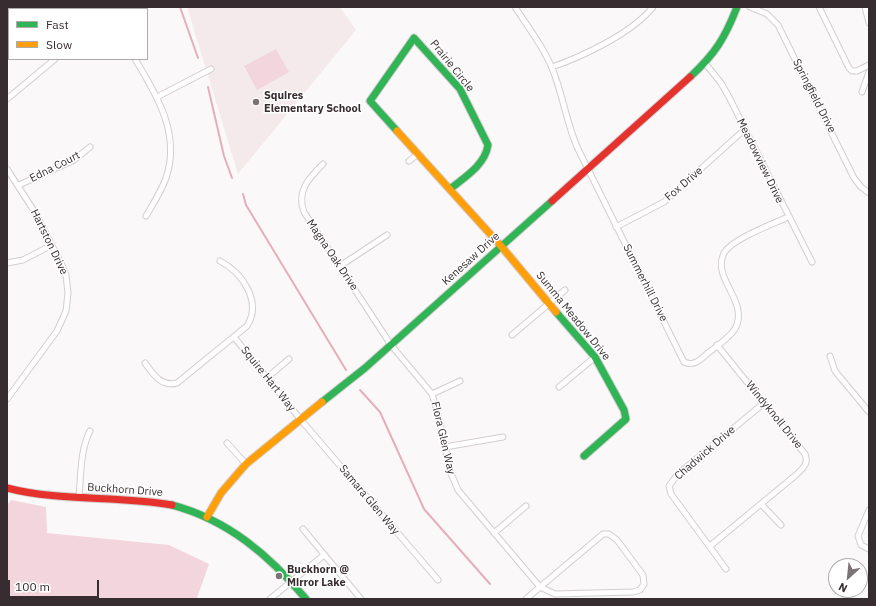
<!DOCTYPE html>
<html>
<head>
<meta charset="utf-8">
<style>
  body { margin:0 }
  #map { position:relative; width:876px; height:606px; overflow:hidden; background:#fbf8f9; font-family:"IBM Plex Sans",sans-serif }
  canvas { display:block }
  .frame { position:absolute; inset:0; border:8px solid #372c2f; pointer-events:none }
  .legend { position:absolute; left:8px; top:8px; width:140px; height:52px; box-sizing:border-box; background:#fff; border:1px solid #afabac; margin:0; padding:5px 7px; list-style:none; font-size:12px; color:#372c2f }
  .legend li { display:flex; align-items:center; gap:8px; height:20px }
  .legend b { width:20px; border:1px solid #afabac }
  .north { position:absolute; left:828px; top:558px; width:40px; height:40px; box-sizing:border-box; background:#fff; border:1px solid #afabac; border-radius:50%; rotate:207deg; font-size:11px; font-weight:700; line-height:16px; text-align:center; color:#372c2f }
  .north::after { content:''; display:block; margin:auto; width:14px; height:18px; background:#7c7376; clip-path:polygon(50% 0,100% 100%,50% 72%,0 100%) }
  .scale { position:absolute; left:8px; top:580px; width:91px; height:18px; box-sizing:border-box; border:2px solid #372c2f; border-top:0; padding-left:5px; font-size:12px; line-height:14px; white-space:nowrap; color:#372c2f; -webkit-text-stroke:3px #fff; paint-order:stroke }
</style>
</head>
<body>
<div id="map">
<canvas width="876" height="606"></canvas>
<div class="frame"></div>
<ul class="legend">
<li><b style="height:5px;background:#30b455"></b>Fast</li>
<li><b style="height:5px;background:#ff9f0a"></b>Slow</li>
</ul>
<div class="north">N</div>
<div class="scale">100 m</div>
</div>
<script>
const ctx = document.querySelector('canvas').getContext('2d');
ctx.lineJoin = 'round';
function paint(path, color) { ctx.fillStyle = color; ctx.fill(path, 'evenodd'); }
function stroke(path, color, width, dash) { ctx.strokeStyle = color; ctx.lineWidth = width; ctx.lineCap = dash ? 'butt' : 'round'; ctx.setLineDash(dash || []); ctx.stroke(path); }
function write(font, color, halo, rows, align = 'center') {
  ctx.font = font + ' "IBM Plex Sans",sans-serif'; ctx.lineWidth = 3; ctx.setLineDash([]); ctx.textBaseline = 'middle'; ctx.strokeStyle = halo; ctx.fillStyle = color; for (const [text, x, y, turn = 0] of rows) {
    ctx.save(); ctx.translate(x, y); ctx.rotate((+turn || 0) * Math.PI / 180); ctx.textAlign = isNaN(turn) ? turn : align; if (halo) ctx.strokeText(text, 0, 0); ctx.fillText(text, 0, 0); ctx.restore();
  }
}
paint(new Path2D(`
  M187,7H340L356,30L238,174Z`), '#f4eaec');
paint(new Path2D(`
  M276,49L289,72L257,90L244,66Z
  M11,500L46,507L47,533L169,545L209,564L197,598L7,599V505Z`), '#f3d6dd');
stroke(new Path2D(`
  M180,7L198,58
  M208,87L224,156L232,178
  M243,194L246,205L346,370
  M360,390L380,412L424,509L490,584`), '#e4afbb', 2);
const street = new Path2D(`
  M515,7C530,30 548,53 556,79C564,102 568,127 578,149L684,362C694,367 701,359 708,353C717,346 729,338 735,329C750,301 711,279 724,253C732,239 773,224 788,217
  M750,7L767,14L778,25L854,178L861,187L869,193
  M819,7L849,68L852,71H857L869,65
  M865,7L869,23
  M115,9L116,7
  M135,59C157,95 181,135 166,178C161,192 153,204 146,216
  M705,63L721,83L729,97L812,262
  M552,67C584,56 632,33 653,7
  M862,92L869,72
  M157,97L211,69
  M7,99L55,59
  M409,161L418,154
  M323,164C309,178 296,191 304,212L391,345L432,394L439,418L450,471L458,490L540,587L526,599
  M7,169L36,214L62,265L66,275L68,293L66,311L57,331L7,399
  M19,185L74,160L90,147
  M616,227L664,202L744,130
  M7,263L23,260L52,245
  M340,266L387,235
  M512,335L565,290
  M234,337L301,420L438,580
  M830,356L835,371L869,412
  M145,363C153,374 161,387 177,383L247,326C262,302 243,273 220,261
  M268,377L289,359
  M559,387L595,357
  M432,394L460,381
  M227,443L246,464
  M445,447L503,437
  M79,497C81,476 80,450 90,431
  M761,504L781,525
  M869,510L858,536L861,545L869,549
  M303,529L361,599
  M494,533L526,506
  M603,534H609L617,540L643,575L644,584L640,590L633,592L555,594L540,587Z
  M710,546L796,475C803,468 809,464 805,454L717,345
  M726,569L671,494L669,486L677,475L764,403
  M270,599L324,555`);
const fast = new Path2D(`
  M690,77C715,54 725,38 737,7
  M397,131L370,101L414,38L460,89L488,145C485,165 465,177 450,189
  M556,312L595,357L624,410L626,419L584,456
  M322,402L365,368L552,201
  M172,505C228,520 269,555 306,599`);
const slow = new Path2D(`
  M397,131L501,246L556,312
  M207,517L221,493L246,464L322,402`);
const jam = new Path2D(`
  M552,201L690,77
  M7,488C61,502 117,495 172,505`);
stroke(street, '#d4cecf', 7);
stroke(fast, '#d4cecf', 9);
stroke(slow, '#d4cecf', 9);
stroke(jam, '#d4cecf', 9);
stroke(street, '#fefefe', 5);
stroke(fast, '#30b455', 7);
stroke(slow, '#ff9f0a', 7);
stroke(jam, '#e5322d', 7);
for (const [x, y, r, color] of [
  [256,102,4,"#7c7376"],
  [279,576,4,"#7c7376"]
]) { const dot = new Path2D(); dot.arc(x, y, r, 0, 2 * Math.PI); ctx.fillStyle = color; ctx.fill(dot); stroke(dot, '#fff', 1.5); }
write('11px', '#372c2f', '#fff', [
  ["Prairie Circle",452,66,51],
  ["Springfield Drive",814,96,63],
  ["Meadowview Drive",760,161,64],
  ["Edna Court",55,167,-27],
  ["Fox Drive",684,184,-41],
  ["Hartston Drive",49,242,64],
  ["Magna Oak Drive",332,255,56],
  ["Kenesaw Drive",471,259,-42],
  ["Summerhill Drive",645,283,63],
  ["Summa Meadow Drive",573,316,51],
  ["Squire Hart Way",268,379,51],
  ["Windyknoll Drive",774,415,51],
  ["Flora Glen Way",443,438,77],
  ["Chadwick Drive",705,453,-41],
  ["Buckhorn Drive",125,490,4],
  ["Samara Glen Way",369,500,50]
]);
write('bold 11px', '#372c2f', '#fff', [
  ["Squires",264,96],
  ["Elementary School",264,109],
  ["Buckhorn @",287,570],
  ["Mirror Lake",287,583]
], 'left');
</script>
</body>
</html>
